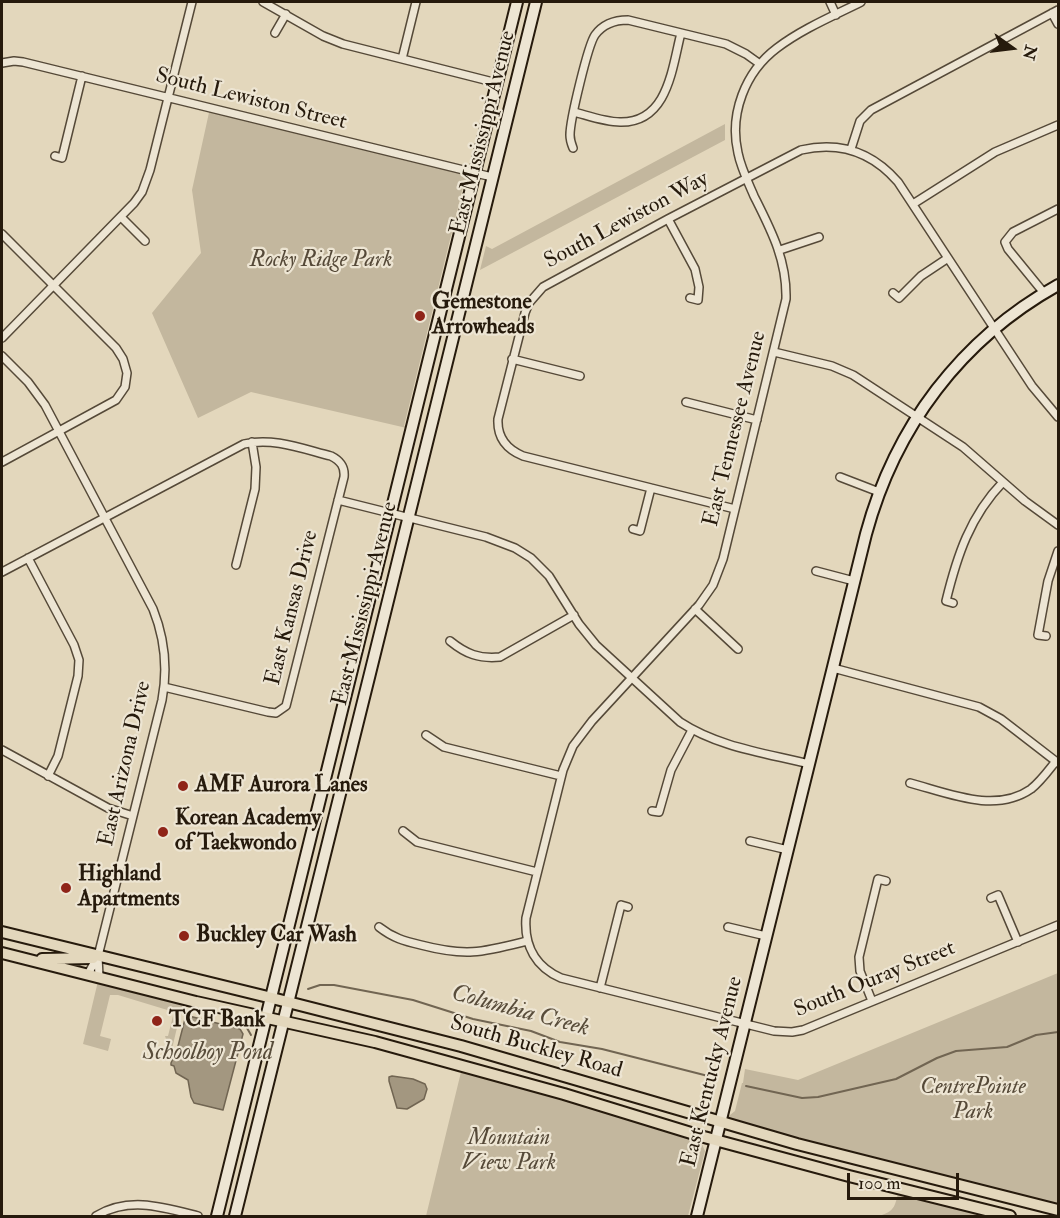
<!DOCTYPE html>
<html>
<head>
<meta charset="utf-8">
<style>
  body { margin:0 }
  #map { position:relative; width:1060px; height:1218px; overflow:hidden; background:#e3d7bc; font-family:"IM FELL Double Pica",serif }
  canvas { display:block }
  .frame { position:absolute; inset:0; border:3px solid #261a0c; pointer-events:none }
  .north { position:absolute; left:982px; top:18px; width:60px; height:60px; -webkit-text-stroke:4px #ede5d3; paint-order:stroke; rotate:104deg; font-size:16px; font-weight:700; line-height:24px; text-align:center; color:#261a0c }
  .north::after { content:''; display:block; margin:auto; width:21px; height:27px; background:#261a0c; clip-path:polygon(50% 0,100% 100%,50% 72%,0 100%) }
  .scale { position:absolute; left:847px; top:1173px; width:112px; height:27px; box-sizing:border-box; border:3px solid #261a0c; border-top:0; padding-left:8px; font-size:18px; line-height:21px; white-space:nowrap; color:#261a0c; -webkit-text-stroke:4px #ede5d3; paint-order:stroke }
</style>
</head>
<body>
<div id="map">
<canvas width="1060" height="1218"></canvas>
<div class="frame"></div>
<div class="north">N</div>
<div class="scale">100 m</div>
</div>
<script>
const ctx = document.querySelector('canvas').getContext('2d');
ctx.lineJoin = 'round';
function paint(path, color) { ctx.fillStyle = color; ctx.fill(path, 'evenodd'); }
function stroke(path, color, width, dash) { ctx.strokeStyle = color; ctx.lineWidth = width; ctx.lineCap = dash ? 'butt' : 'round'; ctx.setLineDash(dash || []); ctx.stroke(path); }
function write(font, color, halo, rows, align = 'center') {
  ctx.font = font + ' "IM FELL Double Pica",serif'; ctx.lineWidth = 4.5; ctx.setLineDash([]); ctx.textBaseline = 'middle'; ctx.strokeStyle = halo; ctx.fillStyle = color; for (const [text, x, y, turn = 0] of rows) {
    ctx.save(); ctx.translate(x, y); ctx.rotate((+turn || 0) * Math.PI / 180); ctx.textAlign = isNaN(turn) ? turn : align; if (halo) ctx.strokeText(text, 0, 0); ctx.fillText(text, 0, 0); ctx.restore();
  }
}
paint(new Path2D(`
  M210,108L474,173L464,183L404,426L411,429L251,392L198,418L152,313L201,253L192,190Z
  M725,124V140L480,270L486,246L492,249Z
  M1058,973V1210L720,1123L735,1111L742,1083H743L745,1069L798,1080Z
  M99,977L184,998L171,1053L166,1051L167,1042L165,1036H168L174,1012L118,995H110L100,1036L111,1039L108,1051L83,1044Z
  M461,1072L529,1089L701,1142L705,1151L688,1216H426Z
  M899,1189L1010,1216H879C896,1211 895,1205 899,1189Z`), '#c3b79e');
const water = new Path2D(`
  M189,1016L240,1029L243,1034L223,1110L194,1103L191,1097L188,1080L176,1073L174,1066L171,1065V1063L177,1050L185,1019Z
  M392,1076L413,1079L425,1084L427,1089L424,1099L407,1109L397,1108L389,1081V1077Z`);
paint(water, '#a39780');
stroke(water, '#716552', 1.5);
stroke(new Path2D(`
  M308,989L320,985H334L413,1000L473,1019L531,1031L560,1042L602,1049L716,1078
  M243,1021L251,1035
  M746,1086L802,1098L818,1097L896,1079L937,1058L956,1051L1007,1047L1036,1035L1058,1032`), '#716552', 2);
const street = new Path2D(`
  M263,2L323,36L343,44L497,83
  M830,2L836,15
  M861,2C833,16 802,29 777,48C745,72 729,114 738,153C741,168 748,182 754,196C771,230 787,260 786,299L723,559L713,585L699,605L592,721L573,746L563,770L526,918C524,946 536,967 561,978L774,1031L792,1032L803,1030L1058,925
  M1052,13L1058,24
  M275,33L286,14
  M402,59L416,2
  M2,63L14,61L23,62L492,177
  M574,112C589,116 605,122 620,122C668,123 672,68 681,33
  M573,148C571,143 570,140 570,135C570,120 588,45 595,35C603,24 615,20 628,20L726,44L746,54L760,64
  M851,149L860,121L871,110L1058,10
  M55,156L62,158L82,76
  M913,204L995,152L1058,125
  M121,217L145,241
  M668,219L695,269L699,287L698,300L690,298
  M2,234L116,348L123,359L127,373L125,387L116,400L2,462
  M780,250L819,237
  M893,293L899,298L921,276L948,258
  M1044,293L1008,249L1005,242L1013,232L1058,209
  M2,338L134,203L142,192L150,170L192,2
  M774,352L832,366L853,375L963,447L1025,501L1058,525
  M2,356L28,382L45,405L153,609C165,639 168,668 162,700L98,956L88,974
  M512,359L580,376
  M686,402L757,420
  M840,477L879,492
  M338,500L486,537L515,548L531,558L549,576L579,624L596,645L680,722C718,747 765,753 809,764
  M735,509L523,456C506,449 497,437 498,419L525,313L529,303L543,287L668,219L801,150C840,141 872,152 898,182L1032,386L1058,417
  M633,529L640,531L651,488
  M28,558L74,645L79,660L78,676L58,756L48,776
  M236,565L255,489L256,467L252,442
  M816,571L854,581
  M2,572L244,444C273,437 303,449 331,456C341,461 345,467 344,477L286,706L276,713L268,712L164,687
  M953,603L946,601C957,556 970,516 1003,482
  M695,609L738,649
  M1046,636L1038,635L1048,581L1058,551
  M450,641C466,654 479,659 500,657L574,615
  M833,668L979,707L1001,719L1058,763
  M426,735L444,747L561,776
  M2,750L108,808L133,816
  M910,783C948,793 995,814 1031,789C1041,781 1048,771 1056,761
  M652,811L659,812L671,770L692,730
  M403,831L417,842L537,872
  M750,841L788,850
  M991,898L998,895L1018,942
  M379,927C393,938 404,941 421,945C467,957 483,952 527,941
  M728,927L766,936
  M98,956L99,977
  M600,988L621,905L628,907
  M872,1001L860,971L859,957L878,879L886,881
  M96,1216C129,1196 163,1207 198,1216`);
const secondary = new Path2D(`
  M217,1216L517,2
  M235,1216C337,812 435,406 536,2
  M697,1216L866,534C895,427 961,339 1058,285`);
const primary = new Path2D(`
  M2,932L272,998L461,1046L797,1144L1058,1210
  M2,953L196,1002L375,1042L564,1094L704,1137L849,1176L1010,1216
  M42,959L93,958`);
stroke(street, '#554938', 10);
stroke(secondary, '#261a0c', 14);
stroke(primary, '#261a0c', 14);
stroke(street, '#ede5d3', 7);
stroke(secondary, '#ede5d3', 10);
stroke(primary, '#e3d7bc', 10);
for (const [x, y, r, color] of [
  [420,316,6,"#8f2418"],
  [183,786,6,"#8f2418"],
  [163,832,6,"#8f2418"],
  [66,888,6,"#8f2418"],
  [184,936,6,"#8f2418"],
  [157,1021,6,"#8f2418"]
]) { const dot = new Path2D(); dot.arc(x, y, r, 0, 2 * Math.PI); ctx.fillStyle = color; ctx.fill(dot); stroke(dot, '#ede5d3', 2); }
write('22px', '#261a0c', '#ede5d3', [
  ["South Lewiston Street",251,100,14],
  ["East Mississippi Avenue",484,133,-76],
  ["South Lewiston Way",627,221,-28],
  ["East Tennessee Avenue",736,429,-76],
  ["East Mississippi Avenue",366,604,-76],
  ["East Kansas Drive",293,608,-76],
  ["East Arizona Drive",126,764,-77],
  ["South Ouray Street",875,980,-22],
  ["South Buckley Road",536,1048,16],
  ["East Kentucky Avenue",713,1072,-76]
]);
write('italic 22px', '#554938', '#ede5d3', [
  ["Rocky Ridge Park",321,261],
  ["CentrePointe",973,1088],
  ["Park",973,1113],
  ["Mountain",509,1139],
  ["View Park",509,1164]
]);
write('bold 22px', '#261a0c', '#ede5d3', [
  ["Gemestone",432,303],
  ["Arrowheads",432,328],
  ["AMF Aurora Lanes",195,786],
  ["Korean Academy",175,819],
  ["of Taekwondo",175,844],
  ["Highland",78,875],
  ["Apartments",78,900],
  ["Buckley Car Wash",196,936],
  ["TCF Bank",169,1021]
], 'left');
write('italic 24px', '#584c3a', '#ede5d3', [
  ["Columbia Creek",520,1012,15],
  ["Schoolboy Pond",208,1054]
]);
</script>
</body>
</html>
